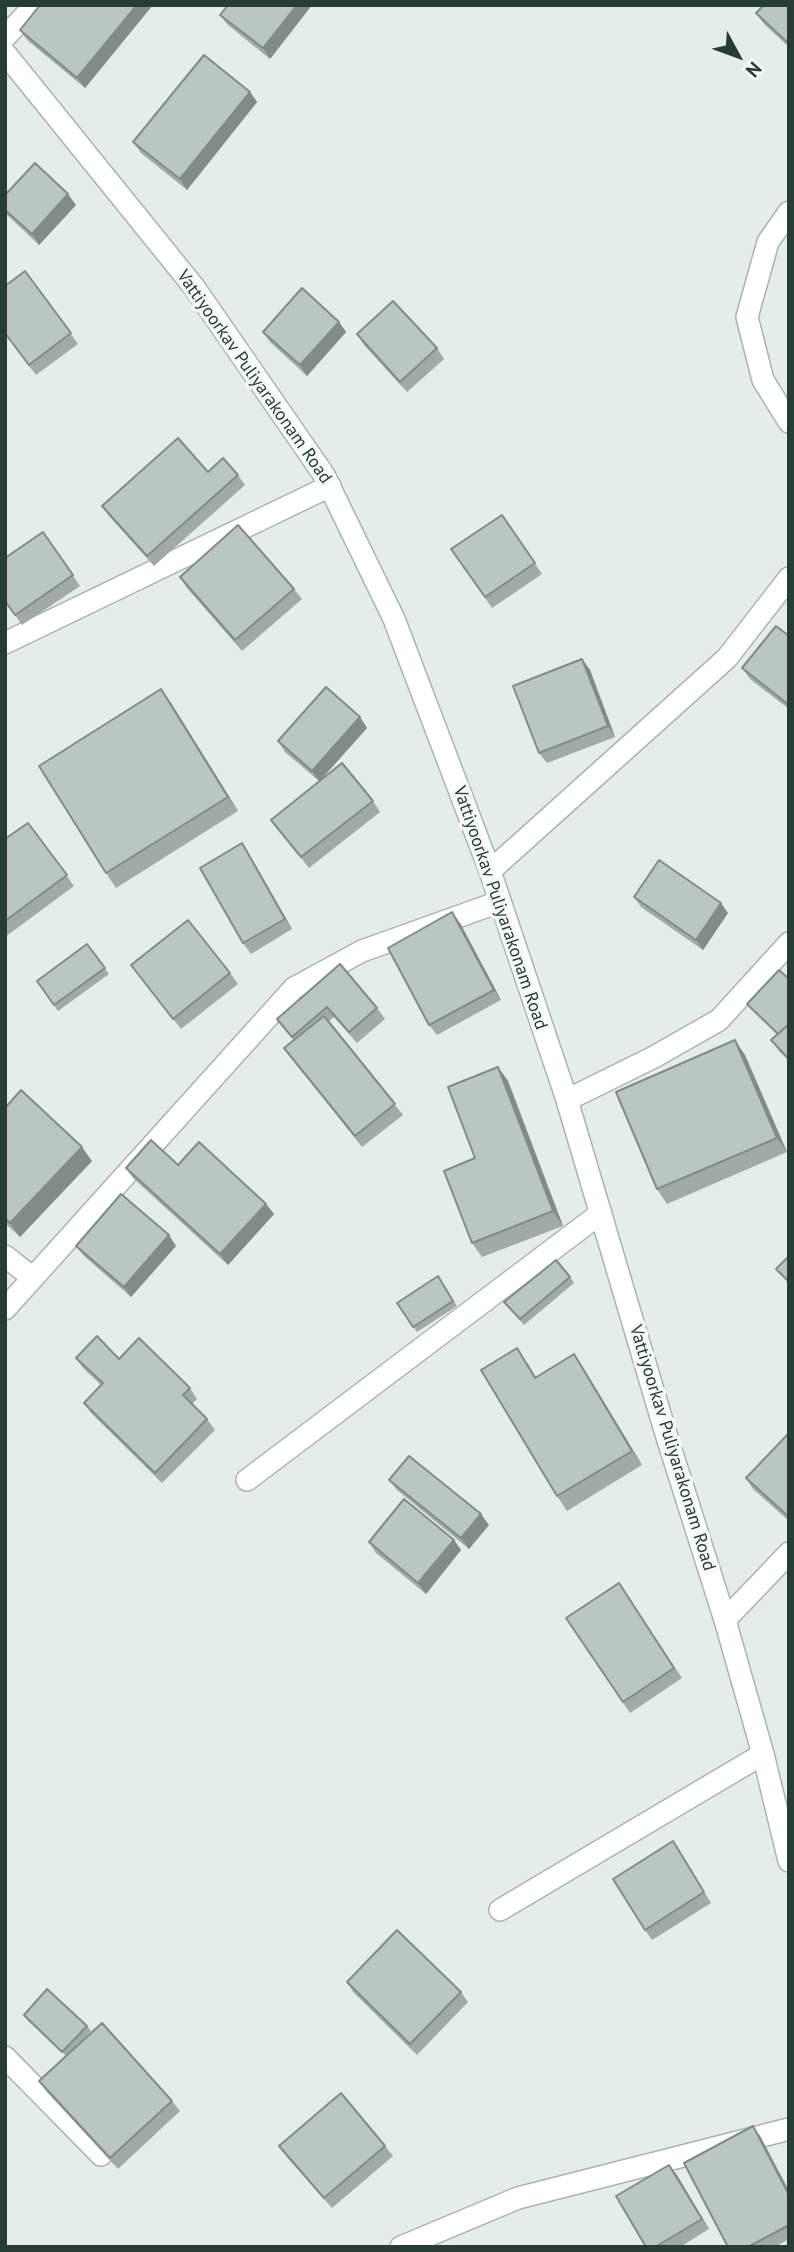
<!DOCTYPE html>
<html>
<head>
<meta charset="utf-8">
<style>
  body { margin:0 }
  #map { position:relative; width:794px; height:2252px; overflow:hidden; background:#e5ede8; font-family:"PT Sans",sans-serif }
  canvas { display:block }
  .frame { position:absolute; inset:0; border:7px solid #253d34; pointer-events:none }
  .north { position:absolute; left:703px; top:21px; width:70px; height:70px; -webkit-text-stroke:5px #f5f9f7; paint-order:stroke; rotate:131deg; font-size:19px; font-weight:700; line-height:28px; text-align:center; color:#253d34 }
  .north::after { content:''; display:block; margin:auto; width:24px; height:32px; background:#253d34; clip-path:polygon(50% 0,100% 100%,50% 72%,0 100%) }
</style>
</head>
<body>
<div id="map">
<canvas width="794" height="2252"></canvas>
<div class="frame"></div>
<div class="north">N</div>
</div>
<script>
const ctx = document.querySelector('canvas').getContext('2d');
ctx.lineJoin = 'round';
function stroke(path, color, width, dash) { ctx.strokeStyle = color; ctx.lineWidth = width; ctx.lineCap = dash ? 'butt' : 'round'; ctx.setLineDash(dash || []); ctx.stroke(path); }
function paint(path, color) { ctx.fillStyle = color; ctx.fill(path, 'evenodd'); }
function write(font, color, halo, rows, align = 'center') {
  ctx.font = font + ' "PT Sans",sans-serif'; ctx.lineWidth = 7; ctx.setLineDash([]); ctx.textBaseline = 'middle'; ctx.strokeStyle = halo; ctx.fillStyle = color; for (const [text, x, y, turn = 0] of rows) {
    ctx.save(); ctx.translate(x, y); ctx.rotate((+turn || 0) * Math.PI / 180); ctx.textAlign = isNaN(turn) ? turn : align; if (halo) ctx.strokeText(text, 0, 0); ctx.fillText(text, 0, 0); ctx.restore();
  }
}
const minor = new Path2D(`
  M5,37L35,5
  M789,212L768,242L747,317L763,380L789,422
  M5,643L330,486
  M490,871L727,658L789,578
  M567,1100L654,1057L719,1020L789,943
  M5,1256L33,1278
  M5,1309L294,988L362,951L499,902
  M247,1480L601,1213
  M725,1620L789,1553
  M500,1910L763,1754
  M5,2057L101,2155
  M401,2247L518,2198L789,2129`);
const secondary = new Path2D(`
  M5,53L194,287L324,475L394,619L490,871L567,1100L666,1434L725,1620L763,1754L789,1861`);
stroke(minor, '#a8b5ae', 24);
stroke(secondary, '#a4b7af', 24);
stroke(minor, '#fff', 21);
stroke(secondary, '#fff', 21);
paint(new Path2D(`
  M228,5H312L270,59L228,25L220,15Z
  M789,5V47L764,24L756,13Z
  M152,6L85,88L27,40L20,30Z
  M250,92L257,102L187,190L141,153L133,142Z
  M5,195L76,205L39,245L5,213Z
  M25,271L78,344L36,375L5,334Z
  M339,322L346,332L307,376L270,342L263,332Z
  M357,334L437,348L444,359L407,392L364,345Z
  M238,475L245,485L154,566L109,516L102,506Z
  M502,515L542,574L492,608L451,549Z
  M43,532L80,586L22,625L5,601Z
  M180,577L294,589L302,599L242,651L187,588Z
  M789,636V709L750,679L742,668Z
  M582,659L590,670L615,737L547,763L539,753Z
  M171,703L238,811L116,888L106,873Z
  M360,717L367,728L322,779L373,801L380,812L309,868L271,820L319,781L285,752L278,741Z
  M28,823L74,886L5,937V839Z
  M249,854L292,929L251,954L243,943Z
  M634,897L728,913L703,950L641,907Z
  M460,923L501,1000L437,1035L429,1025Z
  M87,944L109,974L58,1011L37,981Z
  M340,964L377,1008L385,1019L357,1043L334,1017L328,1022L403,1115L362,1147L284,1048L294,1041L277,1019Z
  M131,965L230,973L238,984L181,1029Z
  M789,979V1061L779,1051L771,1040L777,1034L751,1009L747,1004Z
  M745,1055L787,1152L667,1204L657,1189Z
  M498,1067L508,1081L563,1226L482,1257L472,1243L475,1158Z
  M5,1108L92,1161L20,1237L5,1223Z
  M178,1165L266,1204L274,1214L228,1265L133,1178L126,1168Z
  M76,1246H176L131,1297L84,1256Z
  M438,1276L457,1306L417,1332L397,1303Z
  M570,1277L574,1283L524,1325L504,1302Z
  M574,1354L584,1369L642,1465L567,1511L557,1496L527,1362L536,1377Z
  M76,1358L119,1359L190,1388L197,1399L192,1404L207,1419L215,1430L162,1483L91,1413L84,1403L101,1385L83,1368Z
  M789,1433V1521L753,1489L746,1478Z
  M389,1480L489,1525L469,1549L397,1490Z
  M454,1540L461,1550L426,1594L376,1553L369,1542Z
  M619,1583L682,1678L630,1713L566,1618Z
  M673,1841L711,1903L652,1940L645,1930Z
  M347,1982L461,1992L468,2002L417,2055L354,1993Z
  M24,2015L87,2026L91,2031L77,2046L172,2101L180,2111L118,2169L46,2091L39,2081L66,2056L28,2021Z
  M760,2136L789,2191V2239L775,2247H728Z
  M279,2146H385L393,2156L332,2208L287,2157Z
  M669,2165L709,2229L680,2247H646Z`), '#a0aba6');
paint(new Path2D(`
  M137,5L152,6L85,88L77,78Z
  M297,5H312L270,59L263,48Z
  M250,92L257,102L187,190L180,179Z
  M68,194L76,205L39,245L32,234Z
  M339,322L346,332L307,376L300,365Z
  M582,659L590,670L615,737L608,726Z
  M161,689L171,703L238,811L228,797Z
  M360,717L367,728L319,781L312,771Z
  M242,843L249,854L292,929L285,919Z
  M721,903L728,913L703,950L696,940Z
  M452,912L460,923L501,1000L494,990Z
  M735,1040L745,1055L787,1152L777,1138Z
  M498,1067L508,1081L563,1226L553,1211Z
  M82,1147L92,1161L20,1237L10,1223Z
  M266,1204L274,1214L228,1265L220,1254Z
  M169,1235L176,1246L131,1297L124,1287Z
  M574,1354L584,1369L642,1465L632,1451Z
  M481,1514L489,1525L469,1549L461,1538Z
  M454,1540L461,1550L426,1594L418,1583Z
  M753,2126L760,2136L789,2191V2195Z
  M669,2165L677,2175L709,2229L702,2219Z`), '#828b87');
const building = new Path2D(`
  M40,5H137L77,78L20,30Z
  M228,5H297L263,48L220,15Z
  M764,5H789V44L756,13Z
  M204,55L250,92L180,179L133,142Z
  M35,163L68,194L32,234L5,210V195Z
  M25,271L71,333L29,365L5,333V286Z
  M302,288L339,322L300,365L263,332Z
  M393,301L437,348L400,382L357,334Z
  M178,438L208,472L223,458L238,475L147,556L102,506Z
  M502,515L535,563L485,597L451,549Z
  M238,525L294,589L235,640L180,577Z
  M43,532L73,575L15,615L5,601V558Z
  M776,626L789,636V705L742,668Z
  M582,659L608,726L539,753L513,686Z
  M326,687L360,717L312,771L278,741Z
  M161,689L228,797L106,873L39,766Z
  M342,763L373,801L301,857L271,820Z
  M28,823L67,875L5,921V839Z
  M242,843L285,919L243,943L200,868Z
  M659,860L721,903L696,940L634,897Z
  M452,912L494,990L429,1025L388,948Z
  M188,920L230,973L173,1019L131,965Z
  M87,944L105,968L54,1005L37,981Z
  M340,964L377,1008L349,1032L327,1007L292,1037L277,1019Z
  M779,970L789,979V1024L778,1034L747,1004Z
  M324,1016L395,1104L355,1136L284,1048Z
  M789,1024V1059L771,1040Z
  M735,1040L777,1138L657,1189L616,1092Z
  M498,1067L553,1211L472,1243L444,1171L475,1158L448,1087Z
  M21,1090L82,1147L10,1223L5,1218V1108Z
  M151,1140L178,1165L199,1142L266,1204L220,1254L126,1168Z
  M121,1194L169,1235L124,1287L76,1246Z
  M789,1256V1282L776,1269Z
  M556,1260L570,1277L520,1319L504,1302Z
  M438,1276L453,1301L413,1327L397,1303Z
  M97,1336L119,1359L139,1338L190,1388L183,1395L207,1419L155,1473L84,1403L103,1383L76,1358Z
  M517,1348L535,1378L574,1354L632,1451L557,1496L481,1370Z
  M789,1433V1517L746,1478Z
  M409,1456L481,1514L461,1538L389,1480Z
  M404,1499L454,1540L418,1583L369,1542Z
  M619,1583L674,1668L623,1702L566,1618Z
  M673,1841L704,1892L645,1930L613,1879Z
  M397,1930L461,1992L410,2044L347,1982Z
  M47,1989L87,2026L62,2052L24,2015Z
  M102,2023L172,2101L110,2158L39,2081Z
  M341,2093L385,2146L324,2198L279,2146Z
  M753,2126L789,2195V2225L748,2247H728L684,2163Z
  M669,2165L702,2219L655,2247H646L616,2196Z`);
paint(building, '#bac7c1');
stroke(building, '#828b87', 2);
write('18px', '#253d34', '#f5f9f7', [
  ["Vattiyoorkav Puliyarakonam Road",254,377,55],
  ["Vattiyoorkav Puliyarakonam Road",500,908,71],
  ["Vattiyoorkav Puliyarakonam Road",672,1448,73]
]);
</script>
</body>
</html>
